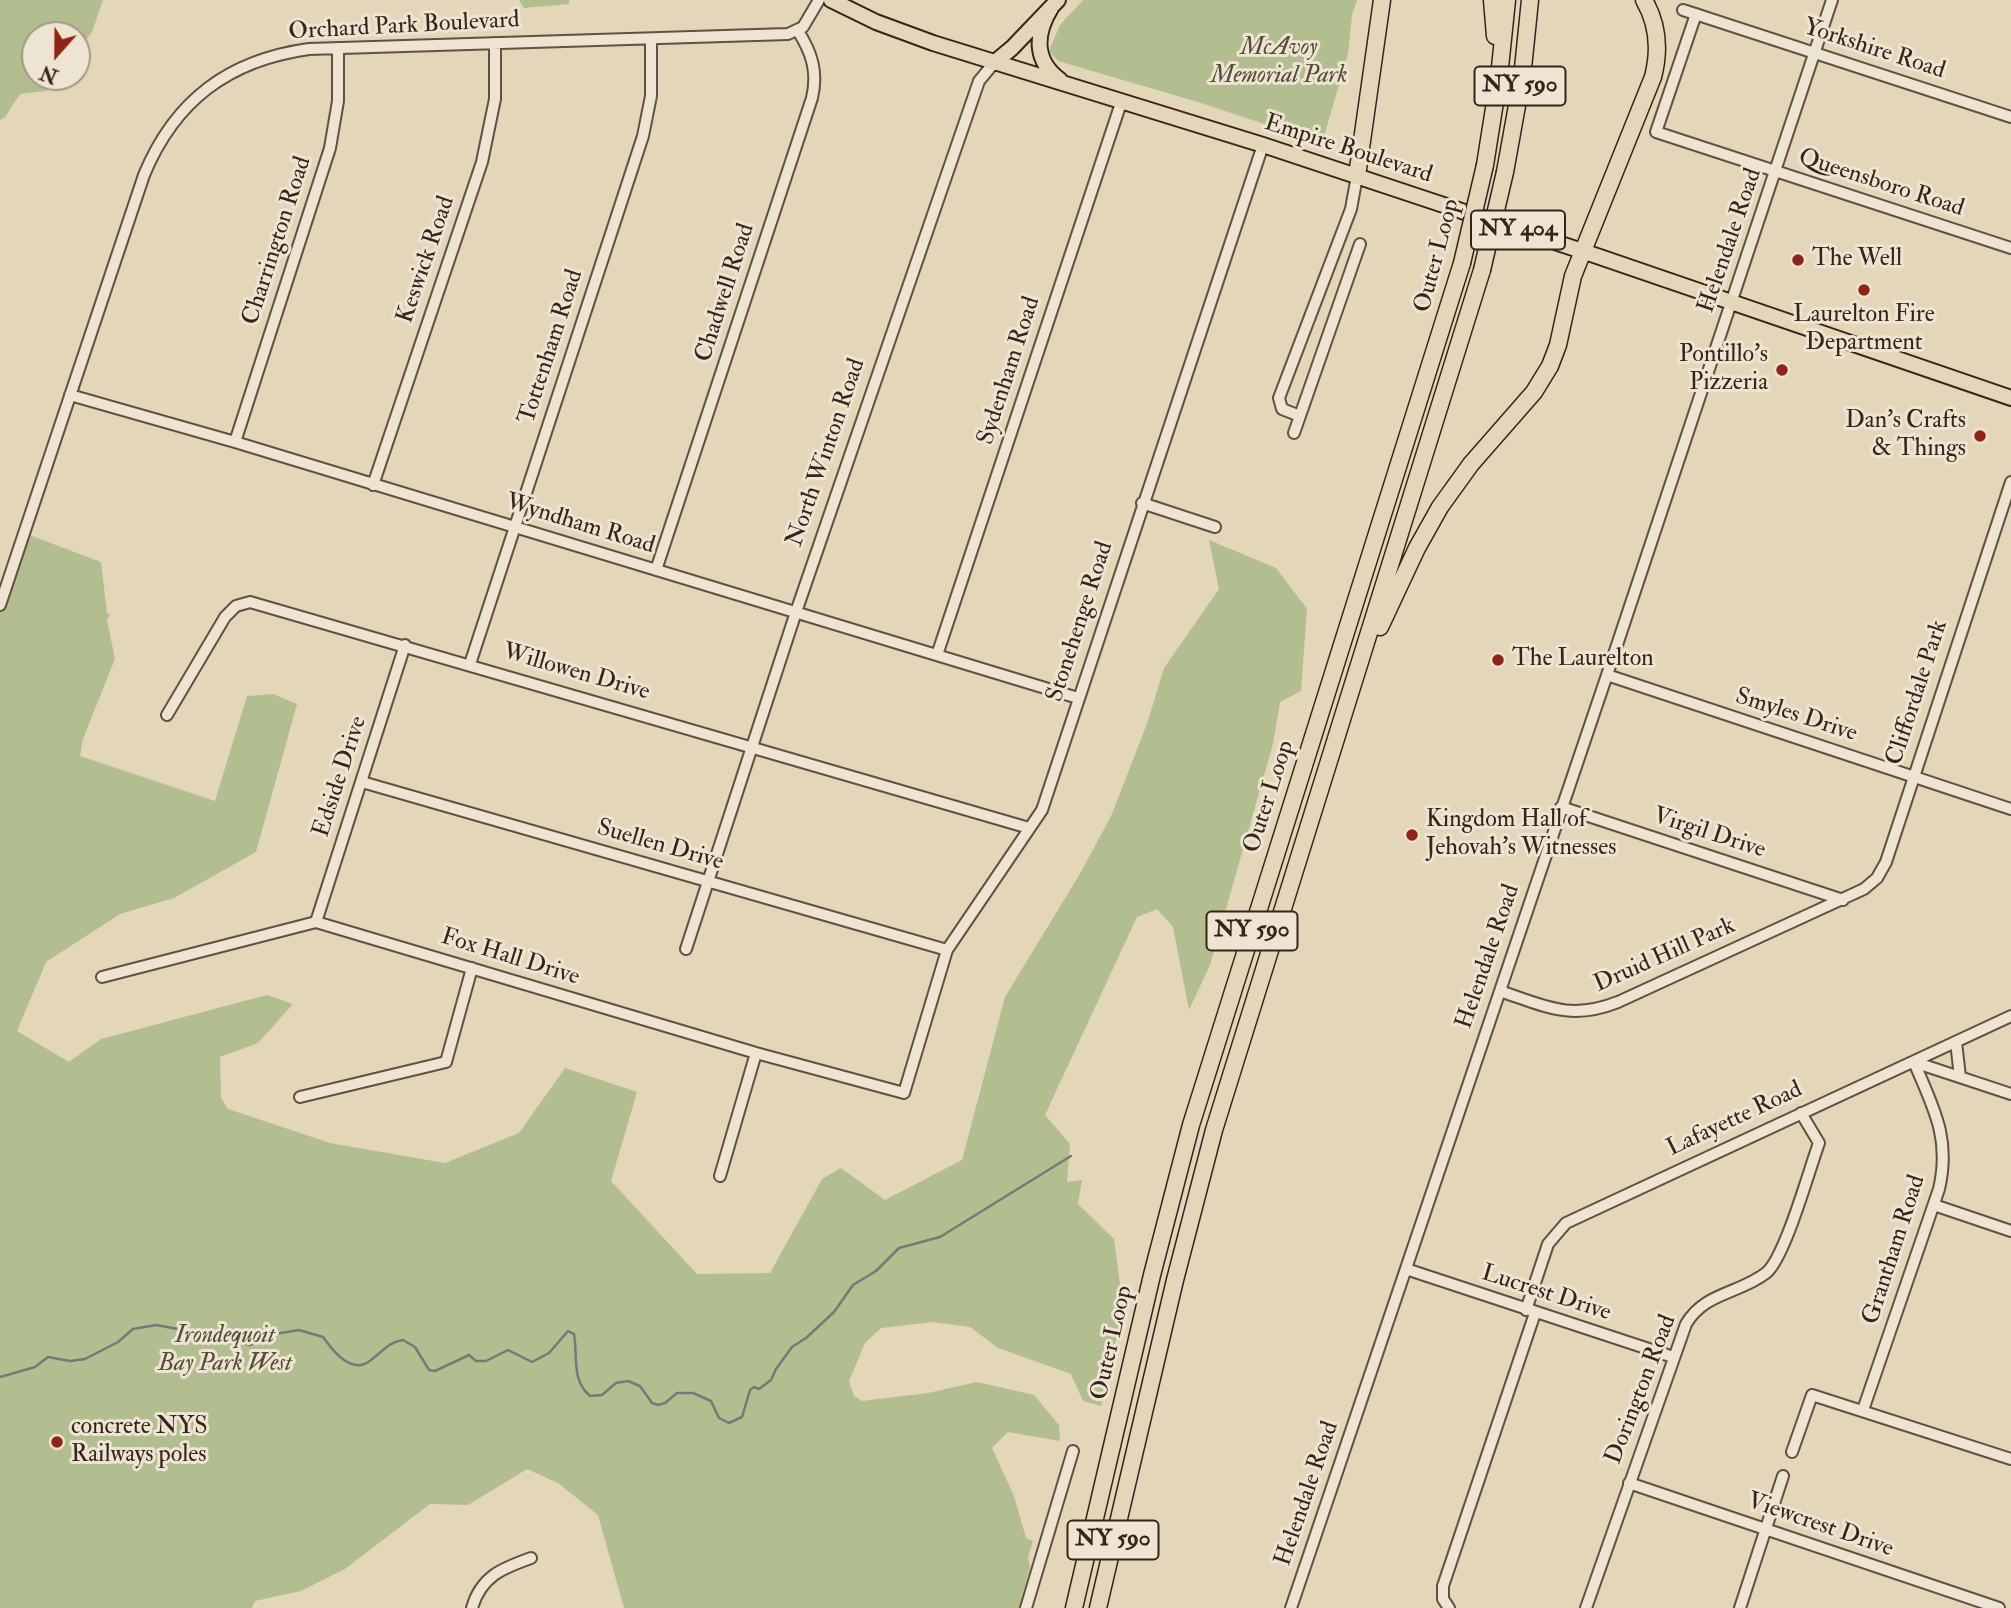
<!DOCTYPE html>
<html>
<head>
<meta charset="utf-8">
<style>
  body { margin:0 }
  #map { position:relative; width:2011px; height:1608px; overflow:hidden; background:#e3d6b9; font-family:"IM FELL Double Pica",serif }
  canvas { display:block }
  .north { position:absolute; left:21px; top:21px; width:70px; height:70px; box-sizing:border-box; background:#ede4d2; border:2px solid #a59789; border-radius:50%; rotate:201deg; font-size:19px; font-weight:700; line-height:28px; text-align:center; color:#38231b }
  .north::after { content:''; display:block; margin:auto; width:24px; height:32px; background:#8f2418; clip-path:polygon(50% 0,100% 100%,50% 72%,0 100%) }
</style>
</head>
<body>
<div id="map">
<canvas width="2011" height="1608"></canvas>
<div class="north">N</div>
</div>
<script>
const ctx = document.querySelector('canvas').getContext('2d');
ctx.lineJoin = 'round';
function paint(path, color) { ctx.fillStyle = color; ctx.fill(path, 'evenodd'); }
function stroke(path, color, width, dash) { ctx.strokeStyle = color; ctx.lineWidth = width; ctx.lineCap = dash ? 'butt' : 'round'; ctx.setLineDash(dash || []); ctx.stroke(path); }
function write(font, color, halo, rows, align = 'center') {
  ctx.font = font + ' "IM FELL Double Pica",serif'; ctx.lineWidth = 6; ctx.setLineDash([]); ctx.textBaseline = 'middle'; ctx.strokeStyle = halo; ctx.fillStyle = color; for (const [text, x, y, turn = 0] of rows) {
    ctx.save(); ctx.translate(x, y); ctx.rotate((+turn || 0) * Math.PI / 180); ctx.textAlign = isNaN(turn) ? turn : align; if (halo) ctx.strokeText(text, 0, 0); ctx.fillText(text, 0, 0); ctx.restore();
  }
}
paint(new Path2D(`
  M0,0H103L92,32L77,52V35H35V77H64L46,91L20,94L5,117L0,120Z
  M519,0H569V4L524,8Z
  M1083,0H1357L1352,15L1348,54L1322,143L1198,102L1058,61L1049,51L1060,25Z
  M24,533L101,562L107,613L110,615L107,620L115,659L83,739L80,756L215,801L247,696L273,694L297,704L256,852L174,898L120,914L46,962L17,1031L69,1062L101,1039L267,995L293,1004L258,1043L220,1057L221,1098L228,1109L330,1143L445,1163L519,1133L565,1068L637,1092L611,1181L697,1274L770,1273L822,1179L841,1168L885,1200L962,1160L1005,997L1081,872L1111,816L1147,724L1164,668L1219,589L1209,540L1276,568L1307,609L1301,691L1280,702L1273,744L1210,965L1189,1010L1173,927L1157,909L1137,917L1045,1115L1070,1144L1067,1182L1082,1180L1078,1204L1114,1239L1123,1308L1101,1406L1083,1401L1071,1374L998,1348L970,1327L933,1322L881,1328L865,1343L849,1381L854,1396L862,1401L928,1393L977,1382L1034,1395L1059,1425L1060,1441L1008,1432L992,1448L1014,1496L1026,1538L1033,1541L1028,1557L1030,1568L1019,1608H624L598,1515L558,1483L527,1469L468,1505L430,1504L345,1569L301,1591L255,1601L252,1608H0V605Z`), '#b3be90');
stroke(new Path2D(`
  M0,1377L35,1367L48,1357L70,1361L85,1359L118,1342L133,1329L156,1325L205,1334L250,1345L275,1334L299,1330L323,1337C333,1351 352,1376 371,1360C383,1351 389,1342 403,1340L415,1347L429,1370L435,1371L469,1355L476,1361H486L508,1350L532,1362L549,1353L568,1331L574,1334C578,1356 571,1380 590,1396L602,1395L616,1383L628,1381L640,1386L652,1403L658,1405L665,1403L677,1393H693L711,1401L719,1418L729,1423L742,1417L750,1390L754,1387L759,1389L771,1380L776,1369L792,1347L806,1338L834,1312L853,1285L876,1271L899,1248L940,1237L1071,1156`), '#707c77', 2.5);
const minor = new Path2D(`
  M1683,10L2011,117
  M1696,14L1656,132L2011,248
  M70,395L235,442L1078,698
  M1300,416L1282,409L1279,398L1351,209L1357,176
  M1294,433L1360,244
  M235,442L330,148L338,101V48
  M373,485L482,162L495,99V43
  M1142,503L1215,527
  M656,570L812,98C818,72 812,53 798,31
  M0,605L144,175C175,100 229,60 309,49L788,34L803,27L819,0
  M937,655L1122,100
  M470,664L643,136L651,96V39
  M1607,675L2011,809
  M167,715L225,617L236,606L250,602L1029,828
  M362,782L947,950
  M1561,807L1843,900
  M316,922L405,645
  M686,949L796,612L979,81L994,63
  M102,977L316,922L756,1053L904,1093L947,950L1042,810L1263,145
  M1500,991C1545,1006 1570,1021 1618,1002L1864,889L1877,878L1886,862L2011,482
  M1956,1042L1960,1077
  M1914,1062L2011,1094
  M300,1097L446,1062L472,968
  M720,1176L756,1053
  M1934,1205L2011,1231
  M1406,1269L1673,1357
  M1526,1310L1548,1244L1566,1223L2011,1016
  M1863,1410L1939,1189C1951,1138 1933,1107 1914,1062
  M1792,1452L1812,1395L2011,1459
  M1629,1483L1999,1608
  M472,1608C481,1576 503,1568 531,1558
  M1026,1608L1073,1451
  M1291,1608L1607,675L1832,0
  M1449,1608L1443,1599V1586L1535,1313
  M1586,1608L1686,1324C1705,1292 1739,1294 1766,1273C1785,1258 1809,1170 1819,1143L1801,1113
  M1740,1608L1783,1476`);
const major = new Path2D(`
  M831,0L876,22L933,43L1263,145L1597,256L2011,398
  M1051,8C1035,34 1034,61 1060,80
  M994,63L1012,48L1058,0`);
const highway = new Path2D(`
  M1492,0L1495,36
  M1485,165L1499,77L1507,0
  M1505,172L1522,78L1530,0
  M1357,176L1382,0
  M1380,627L1417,548L1440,507L1471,464L1534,392L1550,366L1558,345L1573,276L1653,77C1660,50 1658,24 1644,0
  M1074,1608L1152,1275L1191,1125L1462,263
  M1098,1608L1175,1280L1214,1130L1482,270`);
stroke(minor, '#635042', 14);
stroke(major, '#38231b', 18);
stroke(highway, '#38231b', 19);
stroke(minor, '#ede4d2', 10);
stroke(major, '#e3d6b9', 14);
stroke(highway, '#e3d6b9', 16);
const highwayBridge = new Path2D(`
  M1462,263L1485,165
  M1482,270L1505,172`);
stroke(highwayBridge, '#38231b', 19, []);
stroke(highwayBridge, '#e3d6b9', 16);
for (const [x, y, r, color] of [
  [1798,260,7,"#8f2418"],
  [1864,290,7,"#8f2418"],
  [1782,370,7,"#8f2418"],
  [1980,436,7,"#8f2418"],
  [1498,660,7,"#8f2418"],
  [1412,835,7,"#8f2418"],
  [57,1442,7,"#8f2418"]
]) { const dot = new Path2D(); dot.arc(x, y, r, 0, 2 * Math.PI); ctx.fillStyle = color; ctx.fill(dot); stroke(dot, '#ede4d2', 2.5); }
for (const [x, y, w] of [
  [1520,86,91],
  [1518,230,94],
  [1252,931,91],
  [1113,1540,91]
]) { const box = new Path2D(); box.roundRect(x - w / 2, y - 19.5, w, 39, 5); ctx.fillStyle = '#ede4d2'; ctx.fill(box); stroke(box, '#38231b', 2); }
write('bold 23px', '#38231b', null, [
  ["NY 590",1520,86],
  ["NY 404",1518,230],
  ["NY 590",1252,931],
  ["NY 590",1113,1540]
]);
write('24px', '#38231b', '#ede4d2', [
  ["Orchard Park Boulevard",404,27,-3],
  ["Yorkshire Road",1874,50,18],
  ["Empire Boulevard",1348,150,18],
  ["Queensboro Road",1881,184,18],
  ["Charrington Road",278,241,-72],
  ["Helendale Road",1731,241,-71],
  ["Outer Loop",1438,256,-75],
  ["Keswick Road",427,260,-71],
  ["Chadwell Road",726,293,-72],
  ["Tottenham Road",552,347,-72],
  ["Sydenham Road",1010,371,-72],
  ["North Winton Road",827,453,-71],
  ["Wyndham Road",580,525,17],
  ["Stonehenge Road",1081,622,-72],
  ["Willowen Drive",576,673,16],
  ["Cliffordale Park",1918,693,-72],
  ["Smyles Drive",1796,716,18],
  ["Edside Drive",341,777,-72],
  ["Outer Loop",1270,797,-72],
  ["Virgil Drive",1709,834,18],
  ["Suellen Drive",660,846,16],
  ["Druid Hill Park",1665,956,-24],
  ["Helendale Road",1489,957,-71],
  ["Fox Hall Drive",510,958,17],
  ["Lafayette Road",1735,1120,-25],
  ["Grantham Road",1895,1250,-72],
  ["Lucrest Drive",1546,1294,18],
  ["Outer Loop",1113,1343,-77],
  ["Dorington Road",1642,1390,-69],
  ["Helendale Road",1308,1494,-71],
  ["Viewcrest Drive",1820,1526,19]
]);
write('italic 24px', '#574a38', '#ede4d2', [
  ["McAvoy",1279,49],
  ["Memorial Park",1279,77],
  ["Irondequoit",225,1337],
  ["Bay Park West",225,1365]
]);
write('24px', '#38231b', '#ede4d2', [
  ["The Well",1812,260],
  ["Laurelton Fire",1864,316,"center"],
  ["Department",1864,344,"center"],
  ["Pontillo's",1768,356,"right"],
  ["Pizzeria",1768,384,"right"],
  ["Dan's Crafts",1966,422,"right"],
  ["& Things",1966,450,"right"],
  ["The Laurelton",1512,660],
  ["Kingdom Hall of",1426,821],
  ["Jehovah’s Witnesses",1426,849],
  ["concrete NYS",71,1428],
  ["Railways poles",71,1456]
], 'left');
</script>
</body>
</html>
